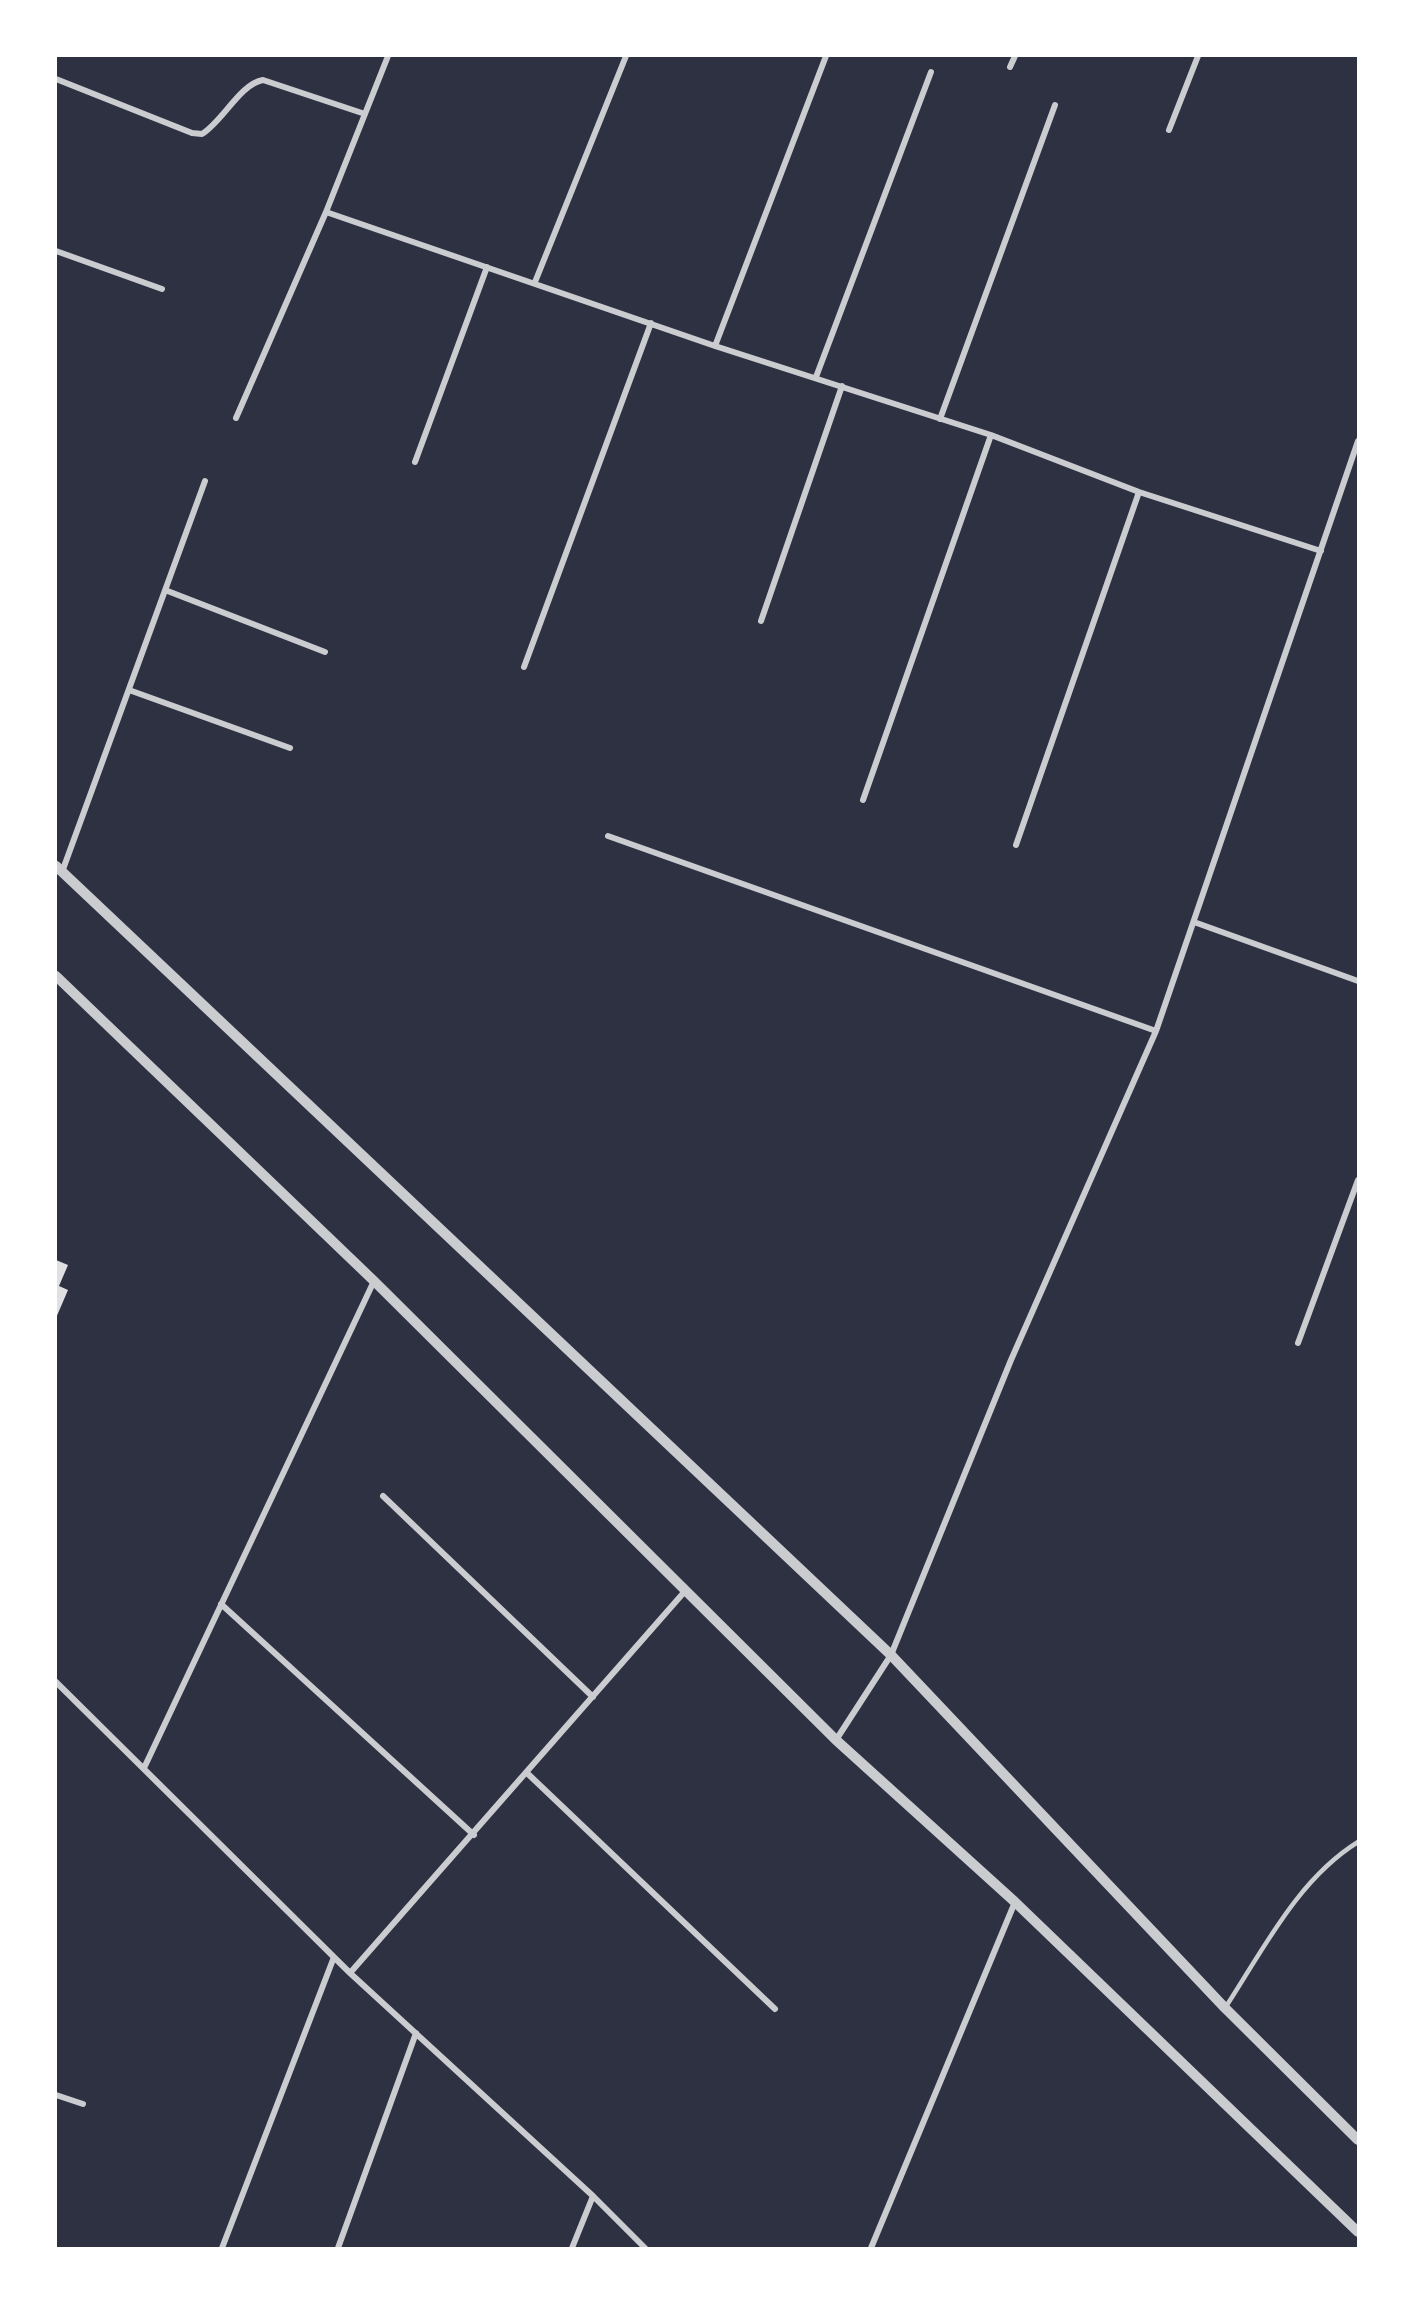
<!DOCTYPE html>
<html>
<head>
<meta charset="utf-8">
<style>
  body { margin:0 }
  #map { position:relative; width:1414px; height:2304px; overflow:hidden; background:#2d3142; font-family:"Exo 2",sans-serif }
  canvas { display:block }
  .frame { position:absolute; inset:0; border:57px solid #fff; pointer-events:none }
</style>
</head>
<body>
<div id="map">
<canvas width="1414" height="2304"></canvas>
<div class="frame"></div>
</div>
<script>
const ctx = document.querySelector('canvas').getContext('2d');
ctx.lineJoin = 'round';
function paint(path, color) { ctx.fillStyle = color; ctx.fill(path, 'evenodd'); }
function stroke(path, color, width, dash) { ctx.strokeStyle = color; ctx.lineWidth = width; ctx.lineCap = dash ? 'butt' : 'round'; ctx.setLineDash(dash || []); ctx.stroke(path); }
paint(new Path2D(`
  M56,1260L68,1265L59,1286L68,1290L56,1318Z`), '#e0e0e3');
stroke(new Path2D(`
  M1225,2008C1263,1950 1298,1879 1358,1842`), '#caccd0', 4.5);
stroke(new Path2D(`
  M1010,67L1015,56
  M56,79L192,133L202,134C223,121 240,84 263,80L365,114
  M1169,130L1198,56
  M326,212L715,346L991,435L1139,492L1321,551
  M56,251L162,289
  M535,282L626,56
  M715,346L826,56
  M816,377L931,72
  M236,418L326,212L388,56
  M940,419L1055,105
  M415,462L487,267
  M165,590L325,652
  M761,621L842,386
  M524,667L651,323
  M129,690L290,748
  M863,800L991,435
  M608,836L1156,1031
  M1016,845L1139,492
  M62,872L205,481
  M1194,922L1358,981
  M1298,1343L1358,1180
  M383,1496L593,1697
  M221,1604L474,1835
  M56,1682L350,1973L593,2196L645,2248
  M836,1740L891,1655L1011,1360L1156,1031L1358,441
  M144,1768L374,1281
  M527,1773L775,2009
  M350,1973L686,1590
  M56,2095L83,2104
  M222,2248L334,1957
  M338,2248L416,2033
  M572,2248L593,2196
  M871,2248L1015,1902`), '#caccd0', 6);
stroke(new Path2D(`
  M56,866L891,1655L1225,2008L1358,2140
  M56,976L374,1281L836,1740L1015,1902L1358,2232`), '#caccd0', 10);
</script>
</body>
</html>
